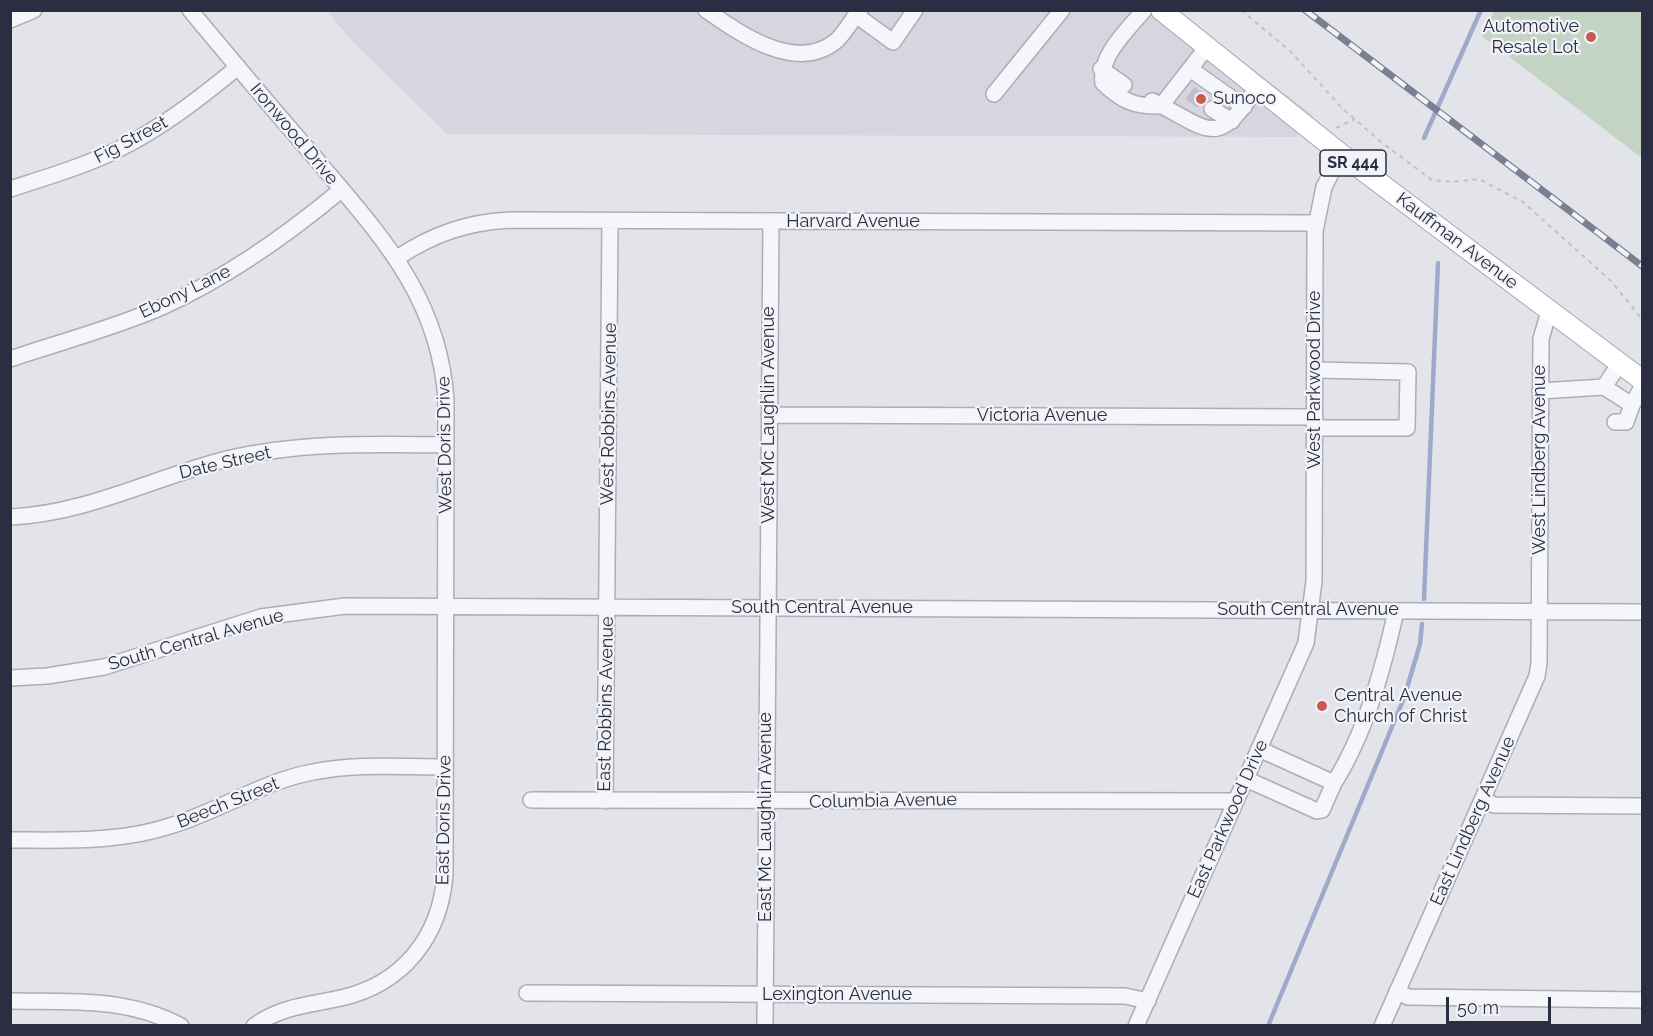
<!DOCTYPE html>
<html>
<head>
<meta charset="utf-8">
<style>
  body { margin:0 }
  #map { position:relative; width:1653px; height:1036px; overflow:hidden; background:#e3e4ea; font-family:Raleway,sans-serif }
  canvas { display:block }
  .frame { position:absolute; inset:0; border:12px solid #2b2e42; pointer-events:none }
  .scale { position:absolute; left:1446px; top:997px; width:105px; height:27px; box-sizing:border-box; border:3px solid #2b2e42; border-top:0; padding-left:8px; font-size:18px; line-height:21px; white-space:nowrap; color:#2b2e42; -webkit-text-stroke:4px #f2f3f8; paint-order:stroke }
</style>
</head>
<body>
<div id="map">
<canvas width="1653" height="1036"></canvas>
<div class="frame"></div>
<div class="scale">50 m</div>
</div>
<script>
const ctx = document.querySelector('canvas').getContext('2d');
ctx.lineJoin = 'round';
function paint(path, color) { ctx.fillStyle = color; ctx.fill(path, 'evenodd'); }
function stroke(path, color, width, dash) { ctx.strokeStyle = color; ctx.lineWidth = width; ctx.lineCap = dash ? 'butt' : 'round'; ctx.setLineDash(dash || []); ctx.stroke(path); }
function write(font, color, halo, rows, align = 'center') {
  ctx.font = font + ' Raleway,sans-serif'; ctx.lineWidth = 4.5; ctx.setLineDash([]); ctx.textBaseline = 'middle'; ctx.strokeStyle = halo; ctx.fillStyle = color; for (const [text, x, y, turn = 0] of rows) {
    ctx.save(); ctx.translate(x, y); ctx.rotate((+turn || 0) * Math.PI / 180); ctx.textAlign = isNaN(turn) ? turn : align; if (halo) ctx.strokeText(text, 0, 0); ctx.fillText(text, 0, 0); ctx.restore();
  }
}
paint(new Path2D(`
  M327,11H1177L1313,115L1297,137L447,134L351,40Z`), '#d5d6df');
paint(new Path2D(`
  M1494,11H1642V158L1482,36Z`), '#c4d4c4');
stroke(new Path2D(`
  M1424,138L1481,10
  M1424,599L1438,263
  M1268,1026L1404,698L1420,644L1422,624`), '#9fa9c9', 4.5);
stroke(new Path2D(`
  M1190,93L1212,109`), '#bec0c8', 15, [15, 8]);
const minor = new Path2D(`
  M190,10C230,58 270,106 311,153C376,231 439,293 446,400L445,875C440,937 403,984 341,998C310,1005 281,1006 254,1026
  M706,10C739,33 796,74 836,41C844,34 850,23 856,15
  M860,10L856,15L893,42L915,10
  M1144,10C1127,31 1099,55 1103,83C1122,101 1135,107 1161,106L1207,47
  M10,20L34,10
  M1101,69L1124,85
  M1190,69L1244,107
  M994,94L1062,10
  M1152,101C1209,128 1215,152 1257,87
  M1212,109L1232,121
  M10,189C47,177 85,166 119,149C163,127 200,98 238,67
  M397,258C433,234 468,222 510,220L1316,223
  M10,359C60,342 114,328 162,307C228,277 286,236 341,190
  M1315,370L1408,372L1407,428H1315
  M1604,387L1620,363
  M1540,391L1604,387L1632,405
  M769,415L1315,417
  M1615,422H1626L1632,405L1642,387
  M10,517C86,514 155,477 227,459C299,442 373,444 446,445
  M10,678L47,676L104,667L261,617L345,606L1642,612
  M1259,749L1334,783C1366,732 1383,669 1396,611
  M1246,779L1317,811L1322,810L1334,783
  M1483,799L1494,805L1642,806
  M531,800L1236,801
  M605,801L610,221
  M10,840C66,840 120,843 173,825C221,810 264,781 313,772C356,763 401,767 445,767
  M1397,991L1408,997L1642,1000
  M527,993L1125,996L1148,1001
  M10,1001C70,1002 127,997 181,1026
  M765,1026L771,222
  M1136,1026L1306,643L1314,581L1315,231L1324,187L1341,154
  M1382,1026L1537,676L1539,663L1541,339L1549,311`);
const major = new Path2D(`
  M1161,10L1341,154L1642,380`);
stroke(minor, '#acadb8', 18);
stroke(major, '#a2a5b6', 22);
stroke(new Path2D(`
  M1241,10L1290,51L1342,108L1381,142L1432,180L1452,182L1479,179L1523,202L1611,281L1642,319
  M1336,128L1355,119`), '#c0c2c9', 2, [4.5, 4.5]);
stroke(minor, '#f5f6f9', 15);
stroke(major, '#fff', 20);
const rail = new Path2D(`
  M1305,10L1642,266`);
stroke(rail, '#7c7f93', 7);
stroke(rail, '#f2f3f8', 4.5, [14]);
for (const [x, y, r, color] of [
  [1591,37,6,"#c95a4d"],
  [1201,99,6,"#c95a4d"],
  [1322,706,6,"#c95a4d"]
]) { const dot = new Path2D(); dot.arc(x, y, r, 0, 2 * Math.PI); ctx.fillStyle = color; ctx.fill(dot); stroke(dot, '#f2f3f8', 2); }
for (const [x, y, w] of [
  [1353,163,66]
]) { const box = new Path2D(); box.roundRect(x - w / 2, y - 13, w, 26, 4.5); ctx.fillStyle = '#f2f3f8'; ctx.fill(box); stroke(box, '#2b2e42', 1.5); }
write('bold 16px', '#2b2e42', null, [
  ["SR 444",1353,163]
]);
write('18px', '#2b2e42', '#f2f3f8', [
  ["Automotive",1579,27,"right"],
  ["Resale Lot",1579,48,"right"],
  ["Sunoco",1213,99],
  ["Central Avenue",1334,696],
  ["Church of Christ",1334,717]
], 'left');
write('18px', '#2b2e42', '#f2f3f8', [
  ["Ironwood Drive",294,134,50],
  ["Fig Street",131,140,-28],
  ["Harvard Avenue",853,222],
  ["Kauffman Avenue",1457,241,37],
  ["Ebony Lane",185,292,-26],
  ["West Parkwood Drive",1315,380,-90],
  ["West Robbins Avenue",609,414,-89],
  ["West Mc Laughlin Avenue",769,415,-90],
  ["Victoria Avenue",1042,416],
  ["West Doris Drive",445,445,-91],
  ["West Lindberg Avenue",1540,460,-90],
  ["Date Street",225,463,-13],
  ["South Central Avenue",822,608],
  ["South Central Avenue",1308,610],
  ["South Central Avenue",196,640,-16],
  ["East Robbins Avenue",606,704,-89],
  ["Columbia Avenue",883,801,-1],
  ["Beech Street",228,803,-22],
  ["East Mc Laughlin Avenue",766,817,-90],
  ["East Parkwood Drive",1228,819,-66],
  ["East Doris Drive",444,820,-89],
  ["East Lindberg Avenue",1473,821,-66],
  ["Lexington Avenue",837,995]
]);
</script>
</body>
</html>
